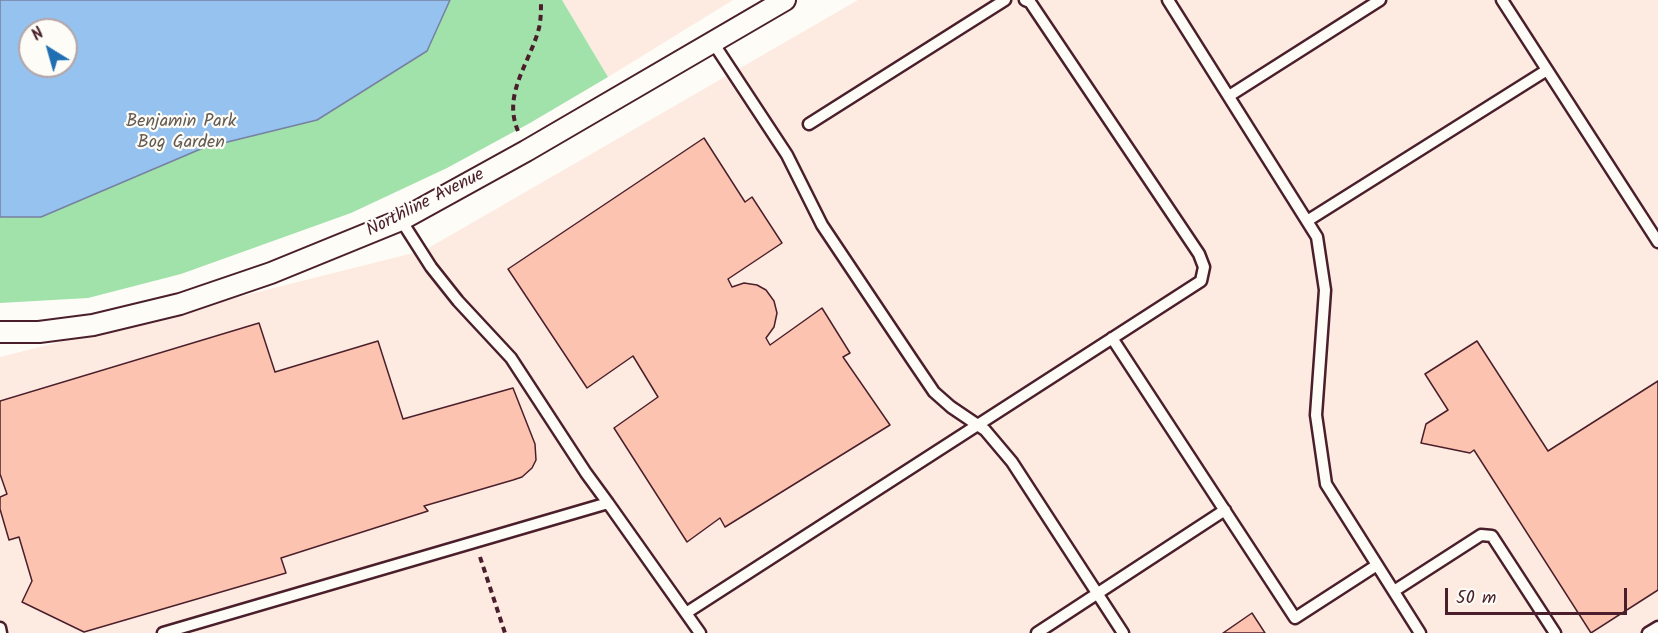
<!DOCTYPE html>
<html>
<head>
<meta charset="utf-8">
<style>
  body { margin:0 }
  #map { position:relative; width:1658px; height:633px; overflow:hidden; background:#fdfcf7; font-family:Kalam,sans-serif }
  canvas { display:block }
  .north { position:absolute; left:18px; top:18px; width:60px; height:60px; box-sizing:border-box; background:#fdfcf7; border:2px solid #b5a4a5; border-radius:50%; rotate:323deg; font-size:16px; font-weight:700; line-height:24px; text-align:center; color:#4a1f2b }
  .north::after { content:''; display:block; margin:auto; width:21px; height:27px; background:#1f6fb2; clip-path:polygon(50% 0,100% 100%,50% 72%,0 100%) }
  .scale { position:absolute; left:1445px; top:588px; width:182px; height:27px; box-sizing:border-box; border:3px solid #4a1f2b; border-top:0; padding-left:8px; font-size:18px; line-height:21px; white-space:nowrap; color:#4a1f2b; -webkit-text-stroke:4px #fdfcf7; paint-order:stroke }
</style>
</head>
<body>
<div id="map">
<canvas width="1658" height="633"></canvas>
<div class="north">N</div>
<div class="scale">50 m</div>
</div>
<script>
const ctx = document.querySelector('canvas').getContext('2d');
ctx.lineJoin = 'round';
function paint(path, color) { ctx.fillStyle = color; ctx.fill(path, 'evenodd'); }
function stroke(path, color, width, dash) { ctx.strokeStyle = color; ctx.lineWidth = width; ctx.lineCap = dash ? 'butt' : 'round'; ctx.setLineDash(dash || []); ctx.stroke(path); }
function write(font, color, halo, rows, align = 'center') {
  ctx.font = font + ' Kalam,sans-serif'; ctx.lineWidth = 4.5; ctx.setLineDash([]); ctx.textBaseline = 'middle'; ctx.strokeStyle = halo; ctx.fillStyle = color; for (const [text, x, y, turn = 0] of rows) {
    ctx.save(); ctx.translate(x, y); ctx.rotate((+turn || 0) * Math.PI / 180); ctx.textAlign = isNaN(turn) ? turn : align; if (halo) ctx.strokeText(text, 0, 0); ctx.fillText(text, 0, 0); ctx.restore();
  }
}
paint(new Path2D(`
  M562,0H733L608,77Z
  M858,0H1658V633H0V357L425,250Z`), '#fdebe2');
paint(new Path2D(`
  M0,0H562L608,77L530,123L447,168L351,213L181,274L88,298L0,303ZM30,30H66V66H30Z`), '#a1e2ab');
const water = new Path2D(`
  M0,0H450L427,51L317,120L203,148L41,217H0ZM30,30H66V66H30Z`);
paint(water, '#95c2ef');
stroke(water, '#7781a1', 1.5);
const building = new Path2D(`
  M704,138L745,202L752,197L782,243L728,279L732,287L744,283L757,285L766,290L774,301L777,313L774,327L766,338L770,345L822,308L850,353L843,357L890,425L725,527L720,518L687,542L614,428L658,397L633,356L587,388L508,269Z
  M259,323L275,372L378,341L403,419L513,388L535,444L536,460L532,468L522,477L513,480L424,506L428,511L281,558L286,573L84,632L22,602L32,581L19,537L9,540L0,509V497L7,494L0,474V401Z
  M1477,341L1548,451L1658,381V590L1591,633L1474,450L1470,453L1421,443L1426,424L1448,410L1425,374Z
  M1252,613L1265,633H1223Z`);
paint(building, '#fcc4b0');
stroke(building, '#4a1f2b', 1.5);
const service = new Path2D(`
  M1168,0L1317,237L1325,290L1316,415L1326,484L1420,633
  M1502,0L1658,242
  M712,41L787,155L822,225L913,361L934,392L951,407L985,430L1012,462L1123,633
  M1229,96L1380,0
  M809,124L1005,0
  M401,220L431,267L458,301L511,358L586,473L608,503
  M1307,221L1547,70
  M1112,338L1295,618L1377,565
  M1394,591L1481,535L1492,536L1555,633
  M686,613L1201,281L1204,267L1199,254L1030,2L1025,0
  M0,628L1,633
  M163,633L608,503L700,633
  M1037,633L1225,510
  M1648,633L1658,627`);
const minor = new Path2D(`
  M0,332H39L93,325L180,304L271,273L401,220L526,151L785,0`);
stroke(service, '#4a1f2b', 15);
stroke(minor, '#4a1f2b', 24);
stroke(new Path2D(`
  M518,131C502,94 530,63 539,28C541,20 541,9 541,0
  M480,557L505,633`), '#4a1f2b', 4, [6, 4.5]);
stroke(service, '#fdfcf7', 10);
stroke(minor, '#fdfcf7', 20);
write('18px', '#645a51', '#fdfcf7', [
  ["Benjamin Park",181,123],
  ["Bog Garden",181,144]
]);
write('18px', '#4a1f2b', '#fdfcf7', [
  ["Northline Avenue",426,204,-27]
]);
</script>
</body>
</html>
